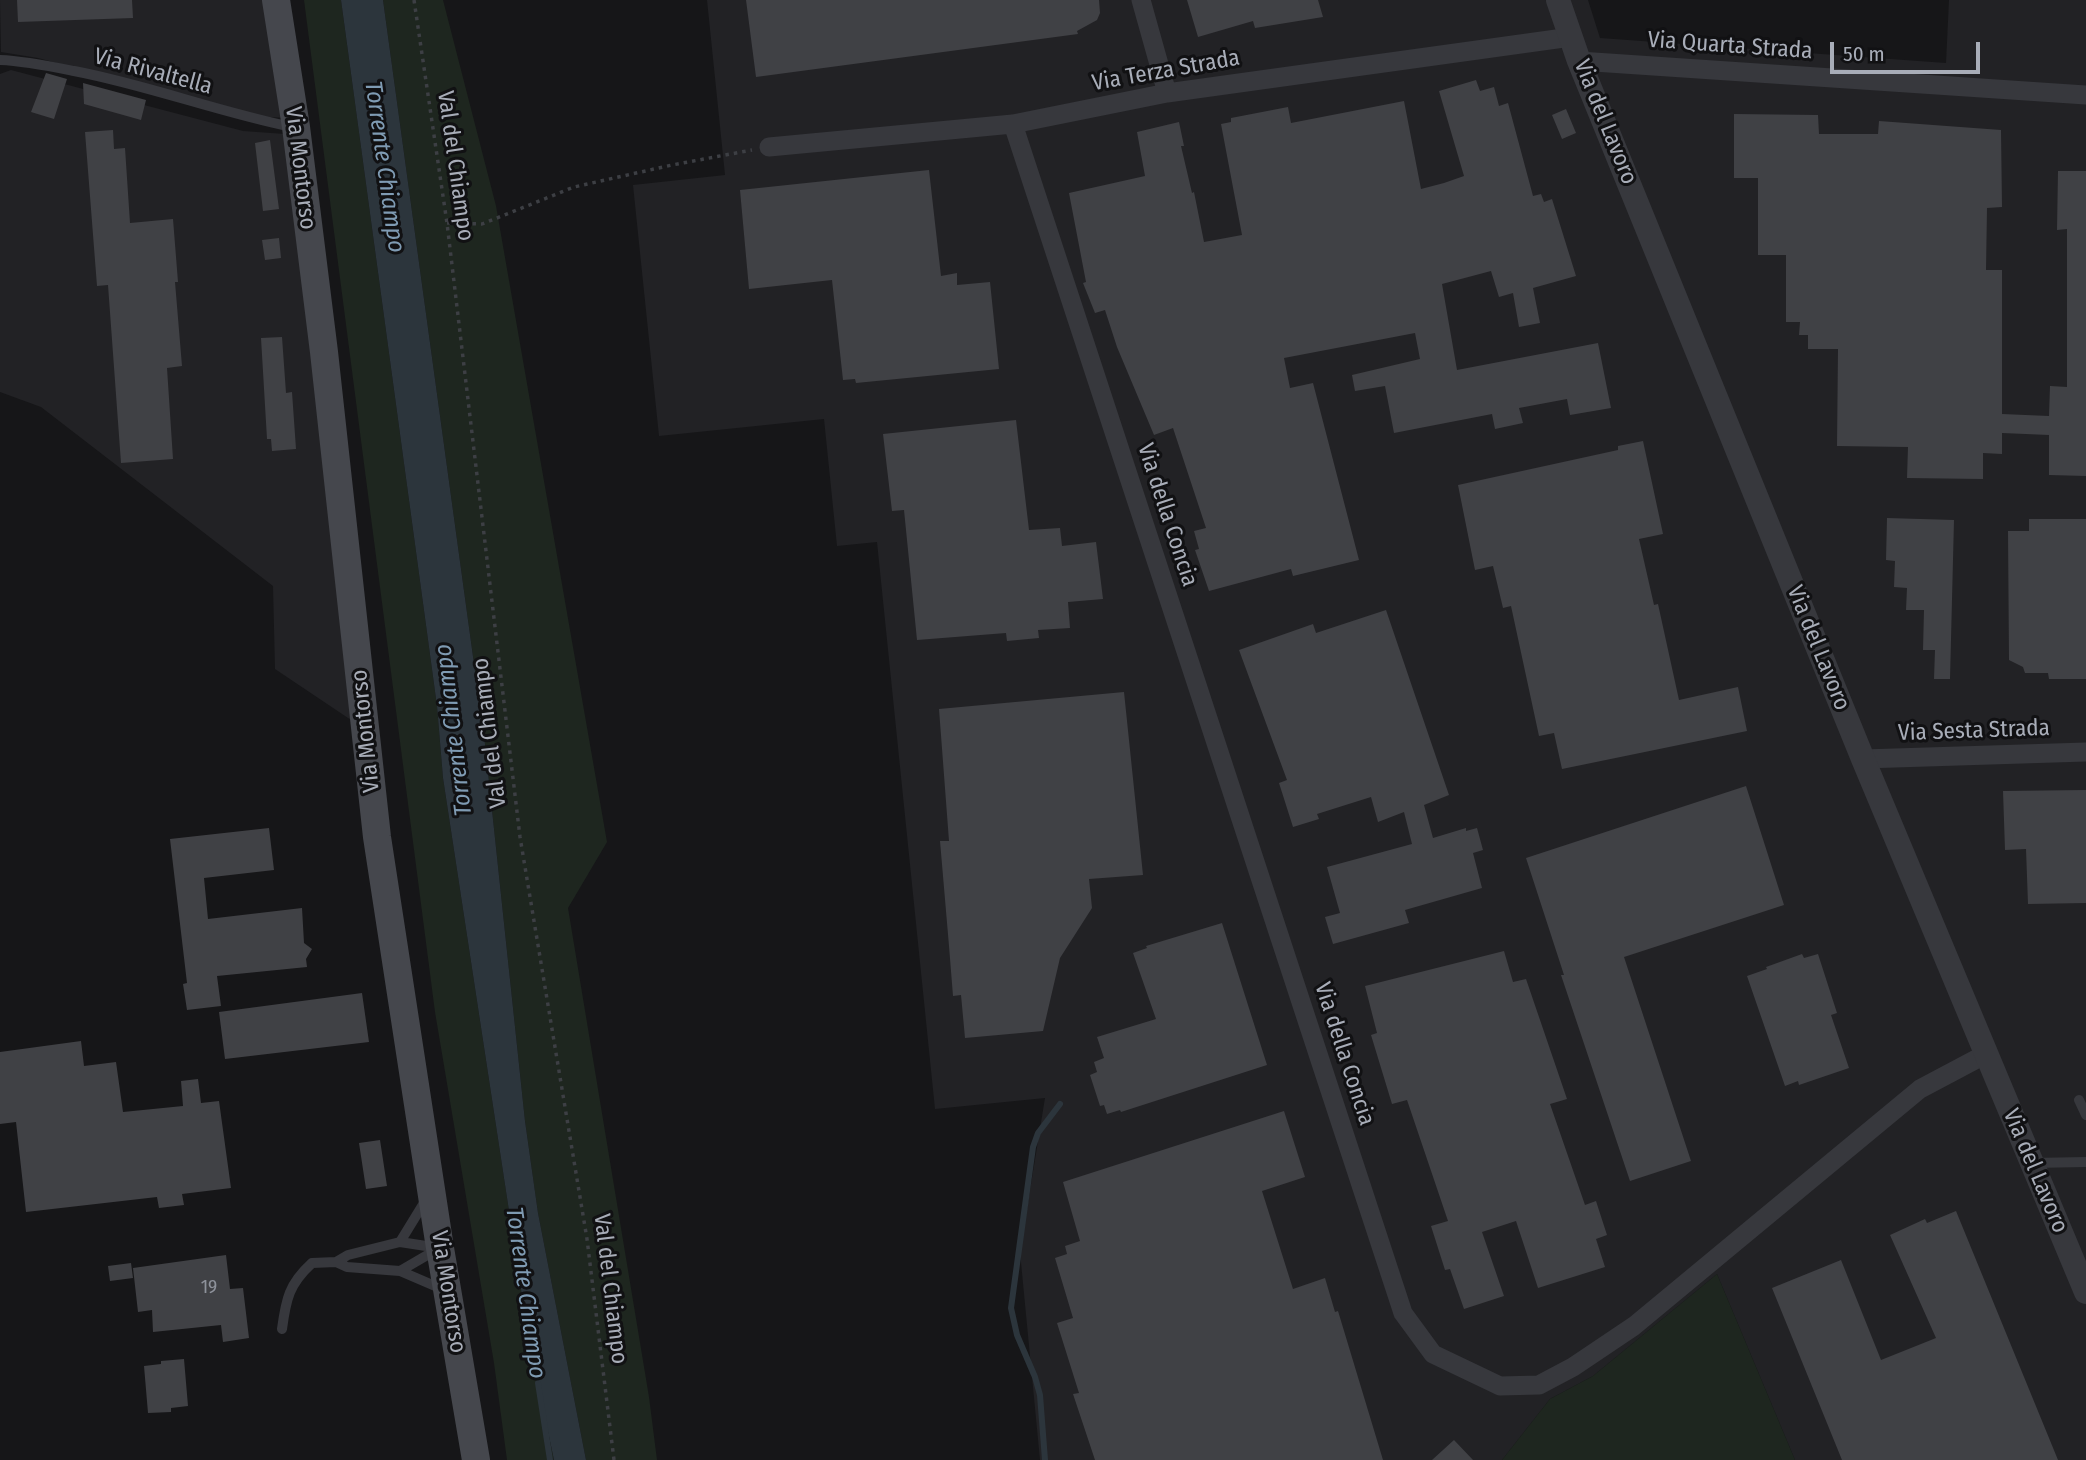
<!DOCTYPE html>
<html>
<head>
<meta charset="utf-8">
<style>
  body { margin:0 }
  #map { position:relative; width:2086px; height:1460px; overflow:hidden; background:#161618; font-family:"Fira Sans Condensed",sans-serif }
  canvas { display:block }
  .scale { position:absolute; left:1830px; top:42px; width:150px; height:32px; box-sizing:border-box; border:4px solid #a8adb8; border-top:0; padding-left:9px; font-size:21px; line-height:24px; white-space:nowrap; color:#a8adb8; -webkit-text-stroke:5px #111113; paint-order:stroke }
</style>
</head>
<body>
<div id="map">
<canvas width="2086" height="1460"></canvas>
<div class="scale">50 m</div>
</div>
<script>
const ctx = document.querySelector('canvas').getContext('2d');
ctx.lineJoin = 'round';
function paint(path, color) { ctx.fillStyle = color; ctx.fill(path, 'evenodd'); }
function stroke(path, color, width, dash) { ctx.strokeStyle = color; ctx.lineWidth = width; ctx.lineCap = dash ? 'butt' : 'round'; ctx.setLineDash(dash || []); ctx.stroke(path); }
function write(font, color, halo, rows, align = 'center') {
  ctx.font = font + ' "Fira Sans Condensed",sans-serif'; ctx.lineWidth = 6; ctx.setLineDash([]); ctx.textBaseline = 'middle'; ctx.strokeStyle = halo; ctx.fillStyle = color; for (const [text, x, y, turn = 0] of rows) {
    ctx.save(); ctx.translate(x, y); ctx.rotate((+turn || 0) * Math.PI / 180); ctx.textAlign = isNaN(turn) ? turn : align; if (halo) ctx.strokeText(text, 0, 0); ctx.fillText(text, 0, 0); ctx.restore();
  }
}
paint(new Path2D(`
  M0,0H270L286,118L253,116L38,58L1,52Z
  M707,0H1588L1600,38L1946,63L1949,0H2086V1460H1795L1717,1274L1593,1376L1550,1399L1502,1460H1040L1020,1252L1045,1098L935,1109L877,542L837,546L824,419L659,436L633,185L725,175Z
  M11,70L243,131L285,134L357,724L275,669L273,586L41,407L0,392V74Z`), '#222225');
paint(new Path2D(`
  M304,0H341L437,706L443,778L529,1342L554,1460H507L494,1363L435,1012Z
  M383,0H443L496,206L607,842L568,908L649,1397L657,1460H586L538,1213L525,1121L485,744Z
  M1717,1274L1795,1460H1502L1550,1399L1593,1376Z`), '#1e261f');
paint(new Path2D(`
  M341,0H383L485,744L525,1121L538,1213L586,1460H554L529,1342L443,778L437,706Z`), '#2c353c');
stroke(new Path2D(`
  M538,1383L550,1460
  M1045,1460L1040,1395L1035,1377L1017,1335L1011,1308L1033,1147L1038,1133L1060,1104`), '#2c353c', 6);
paint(new Path2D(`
  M17,0H132L133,18L18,22Z
  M746,0H1099L1100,13L1097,20L1077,31L1078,34L756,77Z
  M1187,0H1318L1323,17L1255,28L1253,21L1198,37Z
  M46,73L67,79L54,119L31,112Z
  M1476,80L1480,91L1494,87L1499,106L1508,103L1533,196L1541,194L1544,202L1552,199L1576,276L1533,288L1540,323L1519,327L1513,293L1499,297L1491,271L1442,284L1457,370L1598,343L1611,408L1570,415L1567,399L1519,408L1523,423L1495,429L1492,414L1394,433L1385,386L1355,391L1352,375L1420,359L1415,333L1284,358L1290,388L1313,383L1359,560L1293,576L1291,569L1209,591L1195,550L1199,549L1194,531L1206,528L1173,428L1154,435L1117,347L1105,310L1095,313L1083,283L1086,282L1069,193L1145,176L1137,132L1179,122L1184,146H1181L1192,193L1194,192L1204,242L1242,235L1221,124L1231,122V118L1288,107L1291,123L1404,101L1421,189L1444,183L1464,176L1439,91Z
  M83,83L146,100L141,120L84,104Z
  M1566,109L1576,133L1562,139L1552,115Z
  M1734,114L1818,115L1819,134H1878L1879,121L2001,130L2002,207L1987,208L1986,270H2002V414L2049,416L2050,386L2067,387V229L2057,230L2058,171H2086V476L2049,475V435L2002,433V454L1983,453V479L1907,478L1908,447L1837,446L1838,349H1808V335H1799L1800,322H1786V255H1758V178H1734Z
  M113,130L114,149L125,148L130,223L173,219L178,282H175L182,366L167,368L173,459L121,463L108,285L97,286L85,132Z
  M270,140L279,209L263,211L255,143Z
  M929,170L941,276L957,273V285L990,282L999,369L856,383L855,379L843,380L832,280L749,289L740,190Z
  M279,238L281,258L265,260L262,240Z
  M282,337L286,393L292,392L296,449L272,451L271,439H267L261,338Z
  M1016,420L1029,530L1060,528L1062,546L1096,542L1103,599L1068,602L1070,628L1038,630L1039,638L1007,641L1006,633L917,640L904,510L892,511L883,434Z
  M1643,441L1663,534L1639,539L1654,605L1658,604L1679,700L1738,687L1747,731L1562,769L1554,733L1539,736L1511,606L1503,608L1493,566L1475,570L1458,485L1618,450V446Z
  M1887,518L1954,520L1950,679H1934L1935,650H1923L1924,610H1906L1907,588L1894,587L1895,561L1886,560Z
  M2029,519H2086V679H2049L2048,673H2025L2023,667L2009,660L2008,531H2029Z
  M1386,610L1449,795L1424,805L1433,838L1466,828V831L1477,828L1483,850L1473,853L1482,888L1405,910L1409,923L1333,944L1325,917L1340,913L1327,867L1412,844L1404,812L1378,822L1371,797L1317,814L1319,819L1293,827L1279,783L1287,780L1239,650L1313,624L1316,633Z
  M1124,692L1143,875L1089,879L1092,908L1060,958L1043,1031L965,1038L961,995L953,996L949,946L940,841H949L939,709Z
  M1746,786L1784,905L1624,957L1691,1161L1630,1181L1561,975H1564L1526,858Z
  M2086,790V903L2028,904L2026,849L2005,850L2003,791Z
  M269,828L274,870L204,878L208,919L302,908L304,943L312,949L306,959L307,967L217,976L221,1006L187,1010L183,984L187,983L170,839Z
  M1222,923L1267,1065L1121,1112L1120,1110L1107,1114L1104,1105L1100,1106L1090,1075L1097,1072L1094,1062L1104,1058L1097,1037L1156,1019L1133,953L1147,948L1146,946Z
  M1504,951L1513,982L1526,979L1567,1099L1550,1104L1585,1205L1596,1201L1607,1235L1596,1239L1605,1267L1538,1288L1516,1221L1482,1232L1504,1296L1464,1309L1450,1269L1445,1270L1431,1226L1448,1221L1407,1100L1392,1104L1371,1035L1377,1033L1365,986Z
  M1802,954L1804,958L1818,954L1837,1013L1831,1015L1849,1068L1799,1085L1798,1081L1785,1086L1747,976L1767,969L1766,967Z
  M362,993L369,1042L225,1059L219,1012Z
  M81,1041L84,1066L116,1062L123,1112L183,1106L181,1081L198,1079L201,1103L219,1101L231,1188L182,1194L184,1205L159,1208L157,1197L26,1212L16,1122L0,1124V1052Z
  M1284,1111L1305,1177L1262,1191L1293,1289L1325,1278L1335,1312L1338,1311L1383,1460H1095L1073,1394L1079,1393L1057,1323L1073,1318L1055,1258L1067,1254L1065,1246L1080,1241L1063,1182Z
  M380,1140L387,1186L366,1189L359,1143Z
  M1956,1211L2058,1460H1842L1772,1288L1841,1260L1881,1360L1936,1338L1890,1235L1925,1219L1927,1223Z
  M226,1255L230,1289L243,1288L249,1338L223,1342L221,1325L153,1332L152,1310L138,1312L133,1268Z
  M131,1263L133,1278L110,1281L108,1266Z
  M184,1359L188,1406L171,1408V1412L148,1413L144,1366L161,1364V1361Z
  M1454,1440L1473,1460H1432Z`), '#404145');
stroke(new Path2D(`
  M414,0L447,223L520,837L587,1239L614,1460
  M447,223L482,224L574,187L672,165L752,150`), '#3d3f44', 3.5, [3.5, 5]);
stroke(new Path2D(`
  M0,60C25,61 49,66 74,71C148,85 218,112 292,127
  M2079,1100L2086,1115
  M2032,1163L2086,1162
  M400,1242L427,1198
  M336,1262L347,1267L400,1271L442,1289
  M400,1271L436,1250
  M282,1329C286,1299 289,1284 312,1263L336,1262L348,1255L400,1242L439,1248`), '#37383d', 10);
stroke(new Path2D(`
  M1141,0L1167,93
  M1579,61L2086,95
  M1013,124L1403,1313L1433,1354L1500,1386L1539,1385L1573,1367L1634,1326L1920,1089L1986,1054
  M769,147L1013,124L1167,93L1571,37
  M1863,759L2086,752`), '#37383d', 19);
stroke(new Path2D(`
  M1558,0L1579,61L1863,759L2086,1292`), '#37383d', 24);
stroke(new Path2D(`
  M276,0L296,127L324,352L377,837L440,1248L476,1460`), '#45474d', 28);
write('19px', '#8e929b', null, [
  ["19",209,1288]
]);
write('23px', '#a8adb8', '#111113', [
  ["Via Quarta Strada",1730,46,4],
  ["Via Terza Strada",1166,71,-10],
  ["Via Rivaltella",153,72,15],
  ["Via del Lavoro",1605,122,68],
  ["Val del Chiampo",455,166,82],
  ["Via Montorso",300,168,83],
  ["Via della Concia",1167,515,72],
  ["Via del Lavoro",1818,648,68],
  ["Via Montorso",366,731,-96],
  ["Via Sesta Strada",1974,731,-2],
  ["Val del Chiampo",490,733,-97],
  ["Via della Concia",1344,1054,72],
  ["Via del Lavoro",2035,1171,67],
  ["Val del Chiampo",610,1289,83],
  ["Via Montorso",448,1292,81]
]);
write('italic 24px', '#7f9bb3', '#111113', [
  ["Torrente Chiampo",384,167,82],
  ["Torrente Chiampo",454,730,-97],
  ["Torrente Chiampo",525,1293,82]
]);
</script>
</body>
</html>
